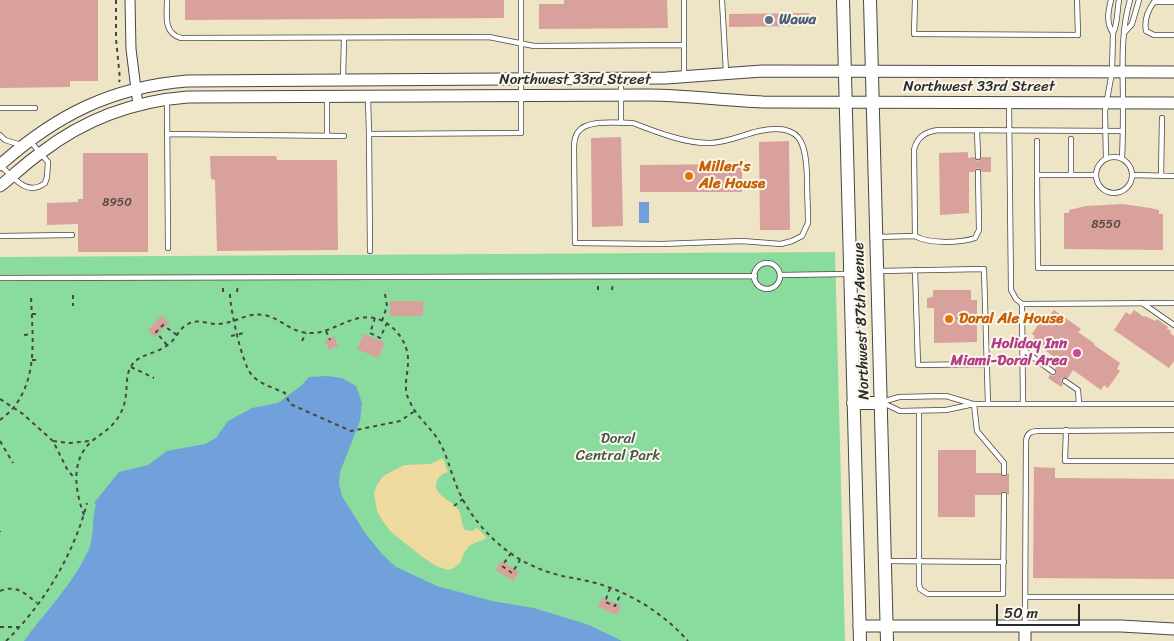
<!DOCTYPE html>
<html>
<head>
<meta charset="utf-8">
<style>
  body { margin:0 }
  #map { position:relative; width:1174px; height:641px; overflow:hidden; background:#eee4c6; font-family:Sriracha,sans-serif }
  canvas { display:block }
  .scale { position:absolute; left:996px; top:604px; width:84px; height:22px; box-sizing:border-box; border:2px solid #2b2b2b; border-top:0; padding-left:6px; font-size:15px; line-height:18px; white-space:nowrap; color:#2b2b2b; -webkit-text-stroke:4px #fbf7ec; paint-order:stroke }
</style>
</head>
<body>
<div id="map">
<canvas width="1174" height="641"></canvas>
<div class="scale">50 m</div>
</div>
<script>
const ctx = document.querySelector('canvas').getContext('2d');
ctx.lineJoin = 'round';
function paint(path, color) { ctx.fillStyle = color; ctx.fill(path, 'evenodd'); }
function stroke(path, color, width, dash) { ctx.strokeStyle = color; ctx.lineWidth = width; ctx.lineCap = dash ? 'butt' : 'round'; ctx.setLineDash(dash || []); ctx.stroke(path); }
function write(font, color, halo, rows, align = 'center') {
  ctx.font = font + ' Sriracha,sans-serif'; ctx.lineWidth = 4; ctx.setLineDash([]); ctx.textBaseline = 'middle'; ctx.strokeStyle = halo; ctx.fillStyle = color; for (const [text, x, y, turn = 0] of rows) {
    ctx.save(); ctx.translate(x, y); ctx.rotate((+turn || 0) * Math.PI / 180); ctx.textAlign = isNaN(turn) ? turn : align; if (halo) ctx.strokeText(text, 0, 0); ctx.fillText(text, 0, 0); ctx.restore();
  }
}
paint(new Path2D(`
  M835,252L845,641H0V257Z`), '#89dc9d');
paint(new Path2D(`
  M443,458L448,472C439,474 432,484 439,493C445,500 454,502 459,511C462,517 461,524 465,530L472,531L477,528L487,538L470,545L465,551L460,563L454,568L448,570L436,566L421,556L390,531L382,520L377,511L374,493L377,485L383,476L404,465L430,464Z`), '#eeda9e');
paint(new Path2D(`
  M639,202H649V223H639Z
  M327,376L342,378L356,386L362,403L360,421L340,472L339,484L342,496L365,533L382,554L396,567L437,586L492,601L534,608L589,625L622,641H24C46,611 74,583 89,549C94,537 92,517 96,504L94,503L119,472L148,465L167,451L205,444L216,438L228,421L252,408L278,403L301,386L309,377Z`), '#70a1db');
paint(new Path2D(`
  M0,0H98V81H70V87L0,88Z
  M185,0H504V18L185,20Z
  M564,0H667L668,28L539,29V4H564Z
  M809,13V26L729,27V14Z
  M621,137L623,226L592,227L591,138Z
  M789,141L790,230H760L759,142Z
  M968,152V158L974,157L978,161L982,157H991V172H982L978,168L976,169L974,172H969V213L940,215L939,153Z
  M83,153H148V252H78V224L47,225V203L78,202V199H83Z
  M210,156H276L277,160H337L338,250L217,251L215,180L211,179Z
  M742,164V192H640V165Z
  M1123,204L1150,208L1159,210V214H1163V250L1064,249V213H1069V210L1086,206Z
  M933,290H971V300H977V342L934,343V308H927V298L933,297Z
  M390,301H423V316H390Z
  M1054,310L1081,329L1078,332L1095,344L1094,345L1120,363L1117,369L1120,371L1108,388L1104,385L1101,390L1073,370L1068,378H1062L1061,381L1063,384L1061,387L1048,378L1050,375L1054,376L1056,374L1055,369L1060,361L1032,341L1035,336L1032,334L1043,317L1047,319Z
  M1134,310L1144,317L1145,316L1156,321L1157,319L1168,327L1167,329L1171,331L1170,333L1174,336V361L1169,368L1114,330L1126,312L1130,315Z
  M162,315L169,323L154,337L148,330Z
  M364,334L385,343L378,358L357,349Z
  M334,336L338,346L329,350L325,340Z
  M938,450H976V473H1000L1004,477L1009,473V495L1004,491L1000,495H975V517H938Z
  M1034,467L1055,468V478L1174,479V579L1033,578Z
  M501,561L519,572L513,581L496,570Z
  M602,598L621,606L617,615L598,607Z`), '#d9a19b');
const service = new Path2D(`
  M167,0C167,15 163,33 181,38L489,37L534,46L684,45
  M684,0V76
  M722,0L726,72
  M915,0L914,34L1078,35L1077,0
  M1111,0C1108,12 1106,23 1113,33
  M1174,2H1154C1148,10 1144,20 1146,31L1154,35H1174
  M1124,33L1132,24L1139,0
  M343,79L344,38
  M368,98L369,134L521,133V0
  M167,100L168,248
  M1009,105L1011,290L1016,299L1022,304
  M0,108H35
  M621,123V80
  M633,123C656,132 687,144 711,143C728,142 742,135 759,131C801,122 806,142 807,178C807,193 808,208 808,223L802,236L792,241L781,244L742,241L662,244L575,243L574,148C574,142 575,136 578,132C587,119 619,123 633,123Z
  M977,130L978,157
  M167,134L344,136
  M369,134L370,251
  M0,135L5,140L21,145
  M327,136V97
  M1037,141V175
  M1096 175a18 18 0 1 1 36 0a18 18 0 1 1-36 0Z
  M1122,158C1123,140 1123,122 1123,104C1123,69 1120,34 1130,0
  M1106,159L1105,111L1112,72L1113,33C1118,24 1117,10 1119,0
  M1,166C14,178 27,197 45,183L47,177L48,162L30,141
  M1071,175V139
  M1096,175H1037L1038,268H1174
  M1132,175L1174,176
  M1161,176L1162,118
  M0,236L72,235
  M915,236C928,244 961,243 975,238L979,230L978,172
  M877,237L915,236L914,150C917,137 925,132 938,130L1123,131
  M754 276a13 13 0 1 1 26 0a13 13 0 1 1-26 0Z
  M915,270L918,365L986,364
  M878,271L984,269L988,404
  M780,275L848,274
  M0,278L755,276
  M1142,303L1174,325
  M1022,349L1053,372
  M1065,381L1078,390L1079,404
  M882,402L899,397L946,396L973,404
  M883,403L900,411L946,410L974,404H1174
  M974,404L977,431L1004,463V473
  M1023,404L1022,304L1174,303
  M919,411V584L920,589L928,594H1003L1004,495
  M1066,430L1065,461H1174
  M886,561L1004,562
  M1025,597H1174
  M1025,625L1026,441C1027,433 1031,431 1039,431L1174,430`);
const minor = new Path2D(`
  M130,0L131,49L138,105`);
const tertiary = new Path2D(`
  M0,165C56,115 112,87 187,81L666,78L762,71L1174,72
  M0,186C14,175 27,162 42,152C85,119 135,101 188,97L649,95C688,95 725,101 763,102L1174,103
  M859,626H1121L1174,629
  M1025,626V641`);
const secondary = new Path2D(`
  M843,0L860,641
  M870,0L887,641
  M853,403H881`);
stroke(service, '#484742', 6);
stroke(minor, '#484742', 11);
stroke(tertiary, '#484742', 13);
stroke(secondary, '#484742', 14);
stroke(new Path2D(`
  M116,0V39L120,79L119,82
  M598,290V283
  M612,290L613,283
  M223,292V284
  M237,292L238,284
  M230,294C230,309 242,363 251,374C259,384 274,388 285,393L290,404L351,431L400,421L415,411
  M73,295V306
  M32,314H40
  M375,318L370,333L380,338L387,323
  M382,321L387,306L385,294
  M326,331L330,340
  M24,335L32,334
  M231,336L244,333
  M302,341L306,333
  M167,345L156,332L163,325L177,335
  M32,360H40
  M131,367L154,378
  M0,399L23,414L53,441L67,469L75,479
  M0,420C5,416 10,412 14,407C39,375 32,333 31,295
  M0,441L13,463
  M53,441L69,443L90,441
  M454,506L463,499
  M84,515C75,491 70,460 92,441C102,433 112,428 119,416C126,405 126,394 127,381C129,351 153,358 169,344C177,338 179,328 188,324C198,318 208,325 219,324C235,323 248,312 264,315C279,318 288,329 302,332C330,339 350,310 378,319C395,325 409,343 408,362C408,376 402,388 410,402C417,418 432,428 440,443C447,456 450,469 455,482C464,507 481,529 501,546C520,562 543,572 567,577C578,579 589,581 599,584C633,594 665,615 688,641
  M0,531V532
  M511,553L502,566L512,573L520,560
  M610,588L605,602L615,606L621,593
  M0,591C16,584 26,594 37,603
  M0,627H19
  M6,641C44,604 74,554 87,503`), '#484742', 2, [4, 4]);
stroke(service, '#fff', 4.5);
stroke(minor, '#fff', 9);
stroke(tertiary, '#fff', 11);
stroke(secondary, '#fff', 12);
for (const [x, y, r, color] of [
  [769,20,5,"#5c6f8a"],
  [689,176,5,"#e8710a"],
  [949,319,5,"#e8710a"],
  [1077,353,5,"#d1479c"]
]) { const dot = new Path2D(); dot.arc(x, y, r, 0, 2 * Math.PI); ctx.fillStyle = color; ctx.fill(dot); stroke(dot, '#fbf7ec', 2); }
write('12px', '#564847', null, [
  ["8950",117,203],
  ["8550",1106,225]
]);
write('bold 15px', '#4e5e75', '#fbf7ec', [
  ["Wawa",779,20]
], 'left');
write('15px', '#2b2b2b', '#fbf7ec', [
  ["Northwest 33rd Street",575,80],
  ["Northwest 33rd Street",979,87],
  ["Northwest 87th Avenue",862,321,-92]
]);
write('bold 15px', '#c56008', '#fbf7ec', [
  ["Miller's",699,167],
  ["Ale House",699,184],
  ["Doral Ale House",959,319]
], 'left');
write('bold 15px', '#b23c85', '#fbf7ec', [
  ["Holiday Inn",1067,344],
  ["Miami-Doral Area",1067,361]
], 'right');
write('15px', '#425748', '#fbf7ec', [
  ["Doral",618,439],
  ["Central Park",618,456]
]);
</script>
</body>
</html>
